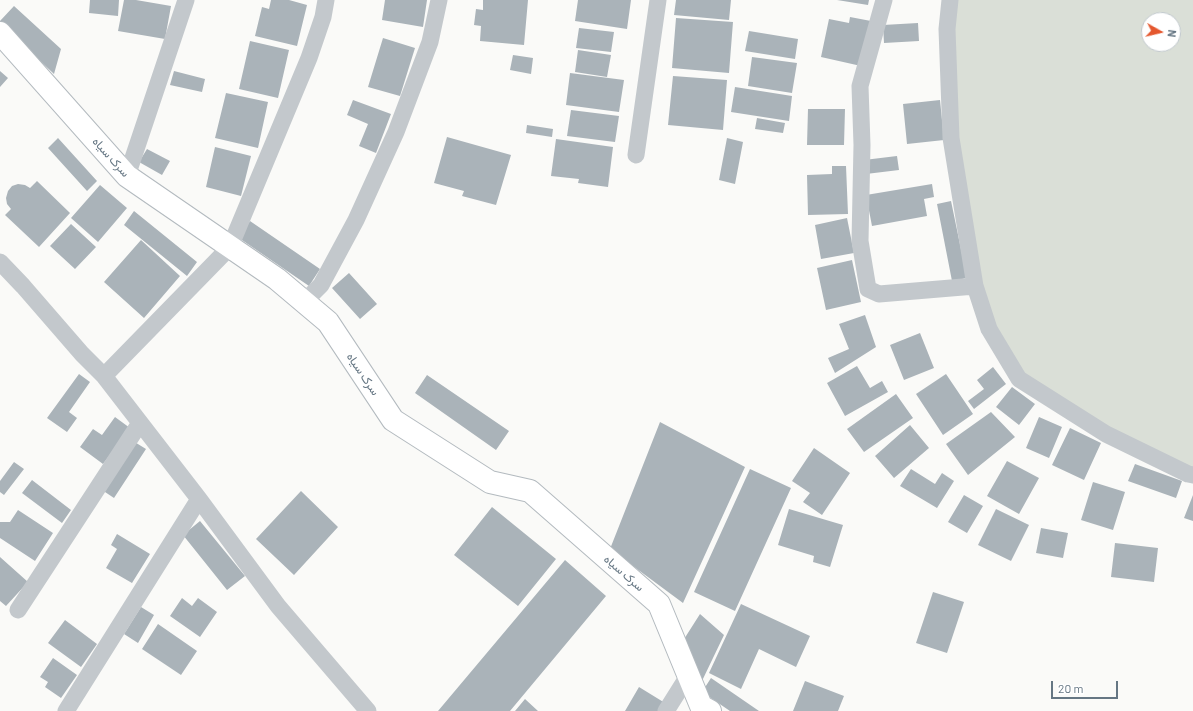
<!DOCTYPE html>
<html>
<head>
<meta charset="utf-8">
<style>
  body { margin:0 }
  #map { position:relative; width:1193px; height:711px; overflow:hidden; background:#fafaf8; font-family:Barlow,sans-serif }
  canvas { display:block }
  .north { position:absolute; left:1141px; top:12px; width:40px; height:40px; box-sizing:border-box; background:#fff; border:1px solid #c1c8cd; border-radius:50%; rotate:98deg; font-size:11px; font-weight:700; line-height:16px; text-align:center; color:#657683 }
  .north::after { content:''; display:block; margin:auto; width:14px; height:18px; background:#e4572e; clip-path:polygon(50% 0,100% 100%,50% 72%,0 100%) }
  .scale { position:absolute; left:1051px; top:681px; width:67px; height:18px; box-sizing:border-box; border:2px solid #657683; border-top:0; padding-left:5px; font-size:12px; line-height:14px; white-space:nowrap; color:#657683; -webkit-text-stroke:3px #fff; paint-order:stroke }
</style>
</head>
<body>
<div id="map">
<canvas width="1193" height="711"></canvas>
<div class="north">N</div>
<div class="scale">20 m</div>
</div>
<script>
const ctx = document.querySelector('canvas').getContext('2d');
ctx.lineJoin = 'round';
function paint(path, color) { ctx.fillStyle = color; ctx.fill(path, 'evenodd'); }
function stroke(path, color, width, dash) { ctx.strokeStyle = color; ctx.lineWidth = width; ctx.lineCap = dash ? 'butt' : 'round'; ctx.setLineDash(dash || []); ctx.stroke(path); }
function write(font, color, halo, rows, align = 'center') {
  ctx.font = font + ' Barlow,Vazirmatn,sans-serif'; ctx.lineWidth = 4; ctx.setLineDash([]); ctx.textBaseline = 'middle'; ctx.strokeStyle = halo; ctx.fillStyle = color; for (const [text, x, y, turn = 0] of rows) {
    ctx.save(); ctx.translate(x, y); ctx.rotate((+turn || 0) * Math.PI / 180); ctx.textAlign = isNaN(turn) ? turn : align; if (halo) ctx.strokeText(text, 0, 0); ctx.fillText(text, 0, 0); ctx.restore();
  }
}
paint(new Path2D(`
  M950,0H1193V475L1019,379L989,329L951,138ZM1149,20H1173V44H1149Z`), '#dadfd7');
paint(new Path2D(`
  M90,0H119L118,16L89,13Z
  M124,0H136L171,6L165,39L118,31Z
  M271,0H289L307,5L297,46L255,36L262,7L269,9Z
  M385,0H427L423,27L382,20Z
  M483,0H528L524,45L480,41L481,26L474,25L476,9L483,10Z
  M578,0H631L627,29L575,21Z
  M676,0H731L729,20L674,15Z
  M837,0H869L868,5Z
  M14,6L61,49L54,74L0,23V21Z
  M850,17L871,21L861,66L821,57L829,19L849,23Z
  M676,18L733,22L729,73L672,68Z
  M918,23L919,41L884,43L883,25Z
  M579,28L614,32L611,52L576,48Z
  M749,31L798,39L795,59L745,51Z
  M383,38L415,48L400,96L368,87Z
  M250,41L289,50L278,98L239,89Z
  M578,50L611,55L607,77L575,72Z
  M513,55L533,58L531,74L510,70Z
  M752,57L797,63L792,93L748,86Z
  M0,71L8,78L0,87Z
  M174,71L205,79L202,92L170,85Z
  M570,73L624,80L619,112L566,105Z
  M673,76L727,80L723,130L668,125Z
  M735,87L792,96L789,121L731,112Z
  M226,93L268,102L258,148L215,138Z
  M353,100L391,114L376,153L359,146L368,124L347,115Z
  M940,100L944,140L907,144L903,104Z
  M808,109H845L844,145H807Z
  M571,110L619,116L615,142L567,136Z
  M757,118L785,123L783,133L755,129Z
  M527,125L553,129L552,137L526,133Z
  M447,137L511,155L496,205L462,196L464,191L434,183Z
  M58,138L97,181L87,191L48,148Z
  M727,138L743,142L735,184L719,180Z
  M556,139L613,147L608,187L578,183L579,179L551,176Z
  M215,147L251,156L241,196L206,187Z
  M147,149L170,161L162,175L139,162Z
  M897,156L899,170L866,174L864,160Z
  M832,166H846L848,214L808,215L807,175L832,174Z
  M37,181L70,213L39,247L5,215L11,209L7,204L6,198L8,191L12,186L18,184L25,185L30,188Z
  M932,184L934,197L924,199L927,216L872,226L866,195Z
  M100,185L127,208L98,242L71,218Z
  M951,201L967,278L952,281L937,204Z
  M134,211L197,262L187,276L124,225Z
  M847,218L854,253L821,259L815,225Z
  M250,221L320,269L309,286L239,238Z
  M71,224L96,247L75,269L50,246Z
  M141,240L180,276L144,318L104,282Z
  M852,260L861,302L826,310L817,268Z
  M349,273L377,304L360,319L332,288Z
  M865,315L876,347L835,373L828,358L849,349L839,324Z
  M920,333L934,368L904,380L890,345Z
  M857,366L870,388L882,381L888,392L845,416L827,383Z
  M993,367L1006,384L974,409L968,401L984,389L977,380Z
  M79,374L90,382L69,412L77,418L67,432L47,418Z
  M946,374L973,414L943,435L916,394Z
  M427,375L509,431L496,450L415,393Z
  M1012,387L1035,404L1019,425L996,407Z
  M896,394L913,418L864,452L847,429Z
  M991,412L1015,437L968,475L946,444Z
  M115,417L130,428L103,464L80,447L93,429L102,435Z
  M1039,417L1062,427L1049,458L1026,448Z
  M660,422L745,467L683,603L610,549Z
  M910,425L929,448L894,478L875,456Z
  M1070,428L1101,443L1084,480L1052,465Z
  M133,441L146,449L114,498L102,490Z
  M814,448L850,473L822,515L803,502L810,493L792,481Z
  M1007,461L1039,478L1019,514L987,496Z
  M14,462L24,469L4,495L0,492V481Z
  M1135,464L1182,481L1176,498L1128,481Z
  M750,469L791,488L735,611L694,592Z
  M911,469L935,484L942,473L954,481L937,508L900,486Z
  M32,480L71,510L62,523L22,493Z
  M1093,482L1125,492L1113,530L1081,520Z
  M301,491L338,527L294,575L256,539Z
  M964,495L983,506L967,533L948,522Z
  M1193,495V521L1184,518Z
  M492,507L556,559L518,606L454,555Z
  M789,509L843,525L830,567L813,562L814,556L778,545Z
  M996,509L1029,525L1011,561L978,545Z
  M18,510L53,533L35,561L0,538V522H10Z
  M200,521L245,576L227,590L183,535Z
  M1041,528L1068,533L1063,558L1036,553Z
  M117,534L150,554L132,583L106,568L117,549L111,545Z
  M1115,543L1158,548L1154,582L1111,577Z
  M0,557L28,582L6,606L0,601Z
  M565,560L606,596L510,711H438Z
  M933,592L964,602L947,653L916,643Z
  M182,598L192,606L198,598L217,612L200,637L170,616Z
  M741,604L810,636L796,667L759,649L741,689L709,673Z
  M141,607L154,615L138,643L124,634Z
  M700,614L724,635L701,683L679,647Z
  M65,620L97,644L81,667L48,643Z
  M158,624L197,651L181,675L142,649Z
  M53,658L77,675L61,698L45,687L48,682L40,677Z
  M711,678L759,711H730L702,692Z
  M805,681L844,696L838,711H793Z
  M639,687L665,703L660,711H625Z
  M525,699L538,711H515Z`), '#aab3b9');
const secondary = new Path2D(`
  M0,33L127,176L277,279L328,322L393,420L490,482L530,491L659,604L701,706L710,711`);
stroke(secondary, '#b3babf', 24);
stroke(new Path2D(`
  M884,0L860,86L862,145L860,241L868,289L879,294L975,286
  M950,0L947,29L951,138L975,286L989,329L1019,379L1106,434L1188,474L1193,475
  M636,155L658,0
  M127,176L186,0
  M0,262L23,286L82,354L104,376L199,499L278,606L368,711
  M304,302L321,285L356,220L396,132L430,42L439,0
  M104,376L230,247L309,58L323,17L326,0
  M18,610L140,423
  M66,711L199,499
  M666,711L688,676`), '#c3c8cc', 17);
stroke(secondary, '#fff', 22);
write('12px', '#657683', '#fff', [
  ["سرک سیاه",111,157,48],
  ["سرک سیاه",363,374,56],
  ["سرک سیاه",624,573,41]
]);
</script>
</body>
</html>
